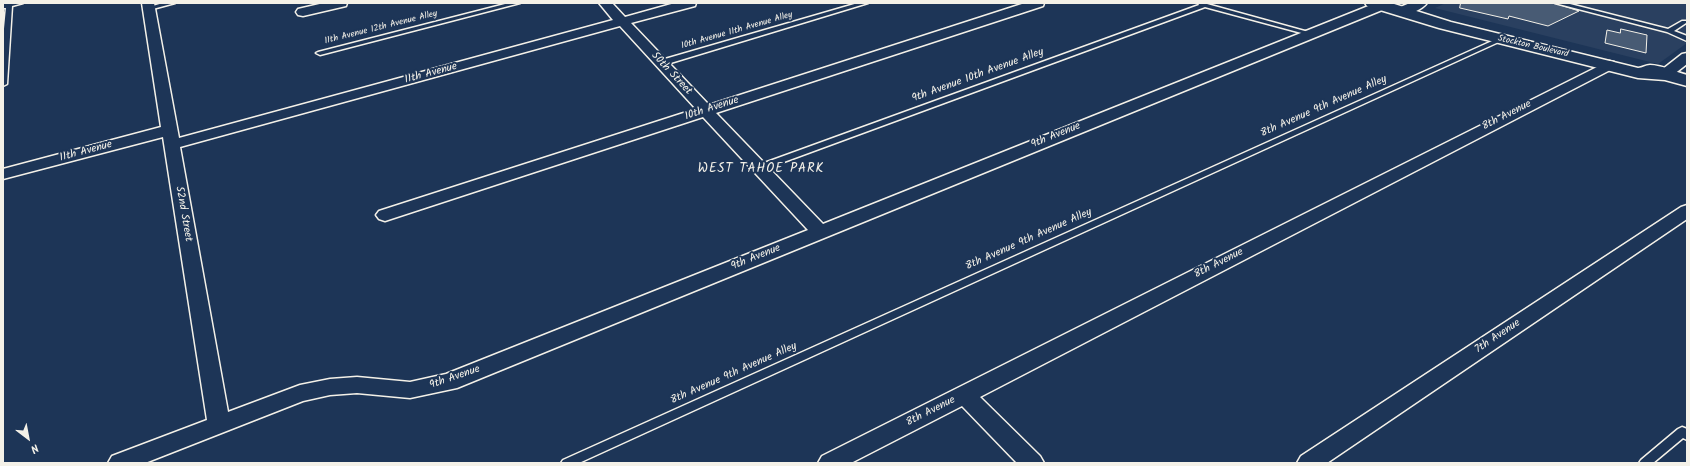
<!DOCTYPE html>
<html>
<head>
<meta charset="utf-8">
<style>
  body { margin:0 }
  #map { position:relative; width:1690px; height:466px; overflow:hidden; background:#1d3557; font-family:Kalam,sans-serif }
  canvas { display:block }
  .frame { position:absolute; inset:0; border:4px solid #f4f1e8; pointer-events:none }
  .north { position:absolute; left:8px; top:418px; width:40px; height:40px; -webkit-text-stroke:3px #1d3557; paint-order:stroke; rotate:148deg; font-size:11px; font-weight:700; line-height:16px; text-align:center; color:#f4f1e8 }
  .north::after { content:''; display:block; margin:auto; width:14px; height:18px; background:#f4f1e8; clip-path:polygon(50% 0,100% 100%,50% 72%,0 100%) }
</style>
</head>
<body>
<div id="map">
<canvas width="1690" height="466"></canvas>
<div class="frame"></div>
<div class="north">N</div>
</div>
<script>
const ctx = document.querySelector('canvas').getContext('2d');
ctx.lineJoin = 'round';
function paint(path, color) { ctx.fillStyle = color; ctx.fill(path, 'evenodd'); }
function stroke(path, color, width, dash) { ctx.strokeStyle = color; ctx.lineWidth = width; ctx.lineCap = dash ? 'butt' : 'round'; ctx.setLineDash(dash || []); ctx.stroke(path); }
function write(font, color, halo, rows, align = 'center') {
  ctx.font = font + ' Kalam,sans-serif'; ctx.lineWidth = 4; ctx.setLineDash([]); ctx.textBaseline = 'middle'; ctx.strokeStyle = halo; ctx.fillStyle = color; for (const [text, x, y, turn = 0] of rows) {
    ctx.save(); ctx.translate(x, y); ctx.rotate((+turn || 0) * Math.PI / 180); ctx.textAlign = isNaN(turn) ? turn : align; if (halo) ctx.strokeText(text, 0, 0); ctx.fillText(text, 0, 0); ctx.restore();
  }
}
paint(new Path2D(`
  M1446,3H1687V43L1658,64L1435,8Z`), '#2a4060');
const building = new Path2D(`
  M1461,3H1554L1579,11L1548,26L1509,16L1508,19L1460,8Z
  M1621,29L1647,35L1646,53L1605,43L1607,30L1620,33Z`);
paint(building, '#485b74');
stroke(building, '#f4f1e8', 1);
const service = new Path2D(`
  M10,3H23L12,6L7,84L3,86V39L6,8H3V4Z
  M163,3H175L149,10L146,8Z
  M509,3H520L320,55L316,53L318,52Z
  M858,3H868L664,65H658L657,63L658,61Z
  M1198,3L1207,4L1312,33L1309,35L1205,7L762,170H756L755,168L756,166L1199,5Z
  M1555,3H1566L1668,29L1682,21H1686V23L1674,31L1687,36V41L1667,32Z
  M1501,37L1504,39L1503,40L579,463H561L563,460Z
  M1682,427L1687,429V440L1683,438L1653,463H1639L1641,460L1678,429Z`);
const minor = new Path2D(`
  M142,3H154L179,138L613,20L599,3H612L625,17L675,3H696L695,6L631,23L709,105L1025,3H1044L1043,6L716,113L823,224L1376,3H1387L1388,5L1387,8L457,388L410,398L357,393L330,395L303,401L145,463H108L112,456L207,420L163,137L3,179V169L161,127ZM620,26L696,109L379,211L376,215L379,219L385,221L391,219L703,117L808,230L446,374L410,382L357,377L330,379L300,385L228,412L180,147Z
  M324,3H347L346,6L303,16L298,15L296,12L298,9Z
  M1410,3H1427C1422,10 1407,16 1398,14L1396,11L1398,8Z
  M1687,53V64L1669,78H1659L1657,75L1659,72L1682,54Z
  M1609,61L1614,62L1616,65L1614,68L980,397L1040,456L1044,463H1017L962,406L851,463H818L822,456Z
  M1687,205V219L1327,463H1297L1301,456L1681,207Z`);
const secondary = new Path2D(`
  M1365,3H1391L1451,22L1638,68C1643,68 1645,65 1650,65C1661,65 1676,72 1687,75V86L1665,80L1638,78L1439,28L1367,6Z`);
stroke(service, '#f4f1e8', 3);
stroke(minor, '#f4f1e8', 3);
stroke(secondary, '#f4f1e8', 3);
paint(service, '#1d3557');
paint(minor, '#1d3557');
paint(secondary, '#1d3557');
write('9px', '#f4f1e8', '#1d3557', [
  ["11th Avenue 12th Avenue Alley",381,28,-14],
  ["10th Avenue 11th Avenue Alley",737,31,-16],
  ["Stockton Boulevard",1533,47,13]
]);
write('11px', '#f4f1e8', '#1d3557', [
  ["11th Avenue",431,74,-15],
  ["50th Street",671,74,47],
  ["9th Avenue 10th Avenue Alley",978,76,-20],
  ["8th Avenue 9th Avenue Alley",1324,107,-24],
  ["10th Avenue",712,109,-18],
  ["8th Avenue",1507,116,-27],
  ["9th Avenue",1056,136,-22],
  ["11th Avenue",86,152,-15],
  ["52nd Street",183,214,80],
  ["8th Avenue 9th Avenue Alley",1029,240,-24],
  ["9th Avenue",756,258,-22],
  ["8th Avenue",1219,264,-27],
  ["7th Avenue",1498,337,-34],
  ["8th Avenue 9th Avenue Alley",734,374,-24],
  ["9th Avenue",455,378,-19],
  ["8th Avenue",931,412,-27]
]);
ctx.letterSpacing = '1px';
write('13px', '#f4f1e8', '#1d3557', [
  ["WEST TAHOE PARK",761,170]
]);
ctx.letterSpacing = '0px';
</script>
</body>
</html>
